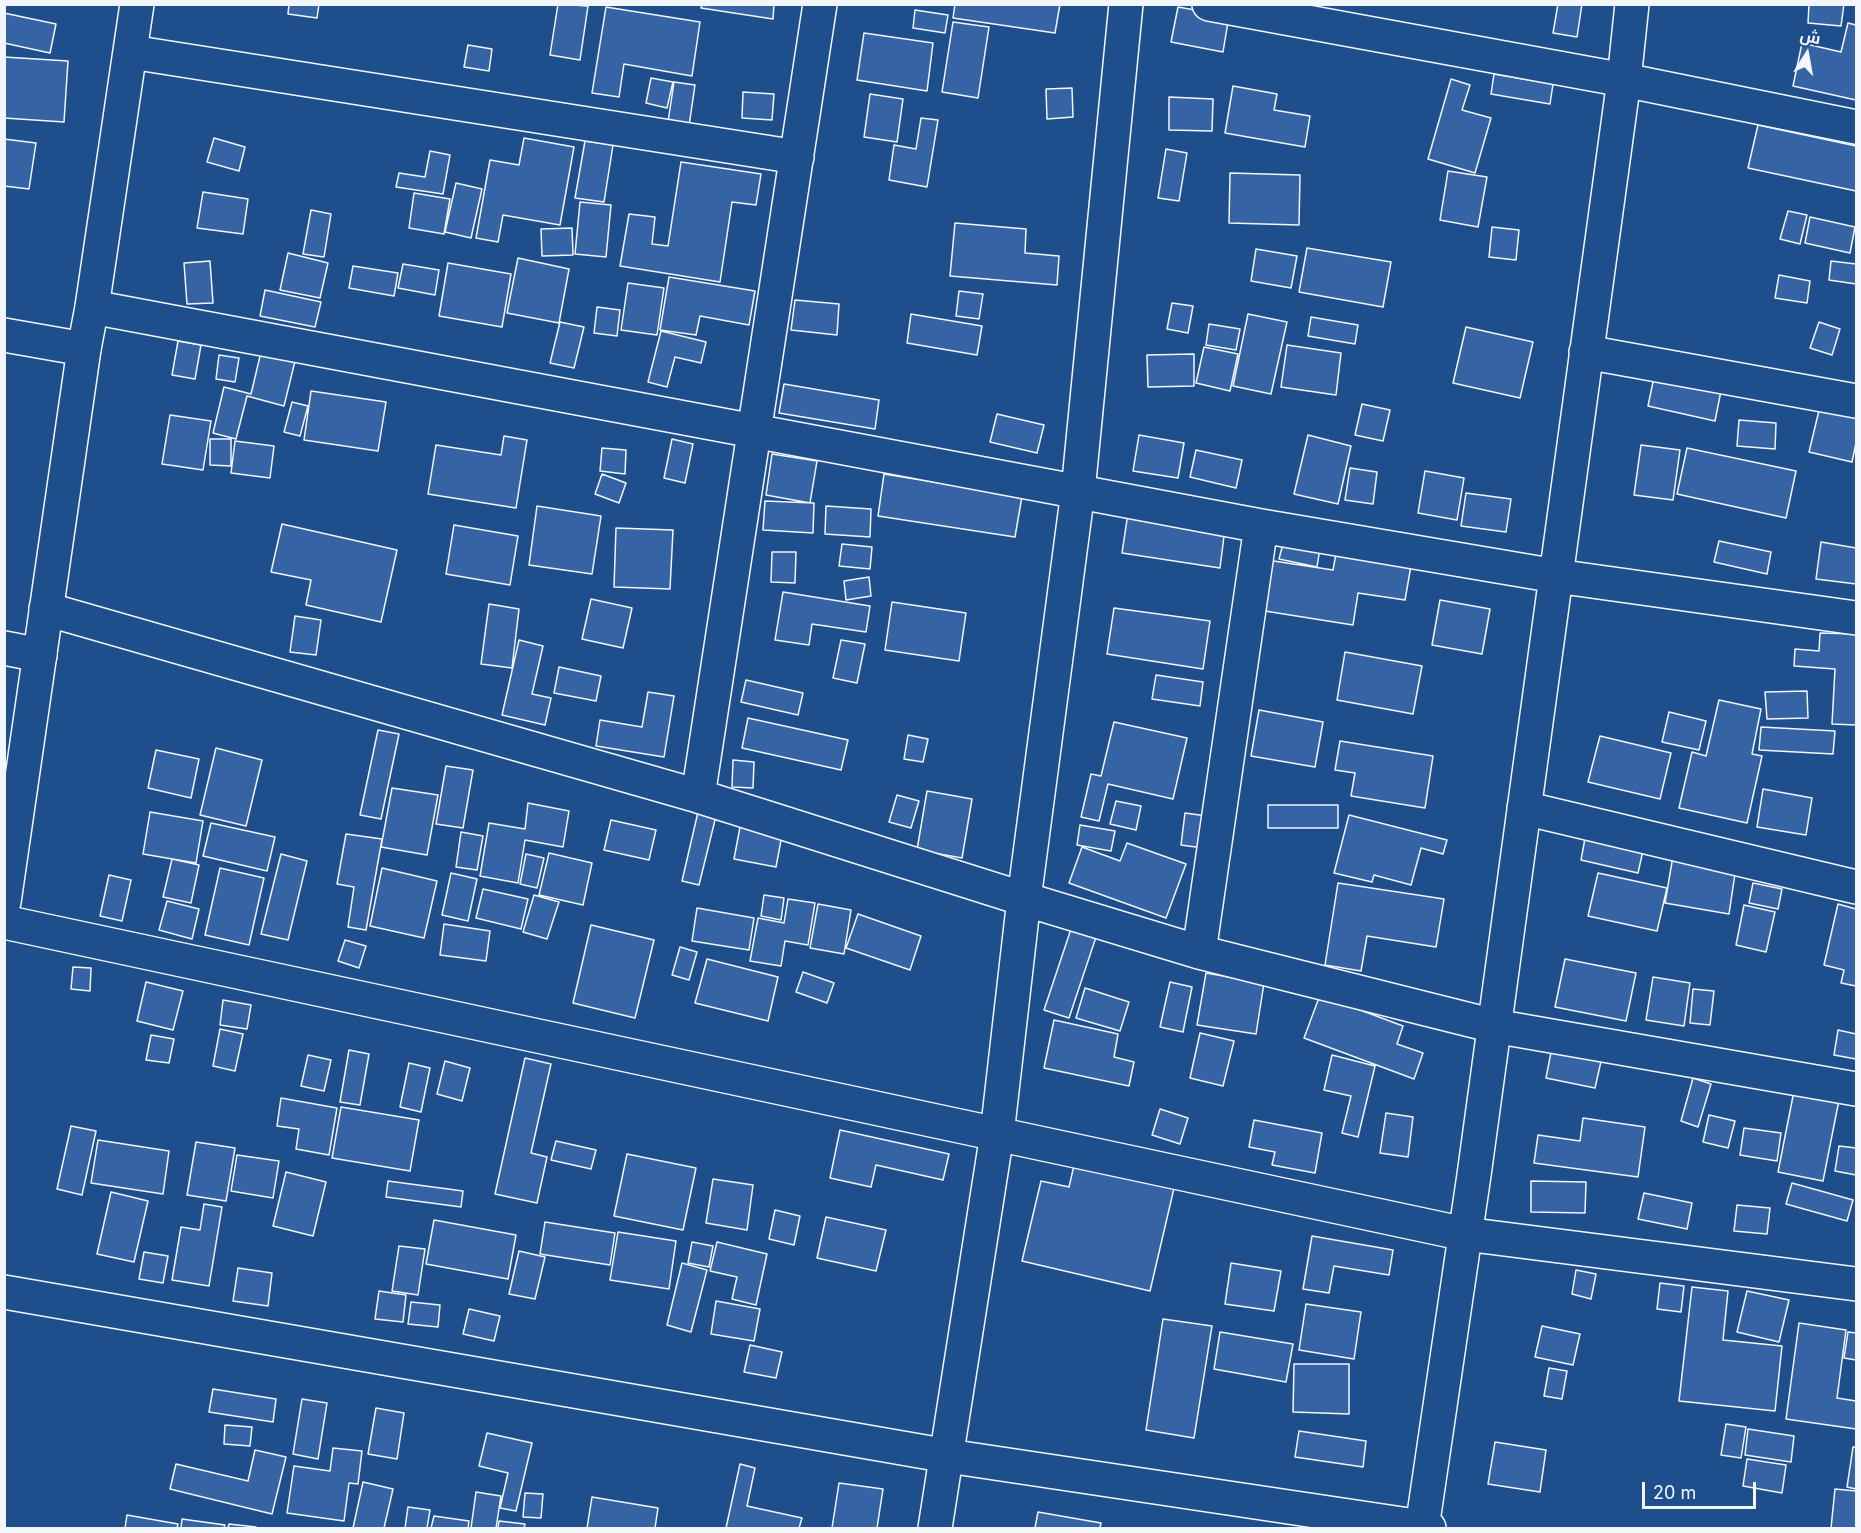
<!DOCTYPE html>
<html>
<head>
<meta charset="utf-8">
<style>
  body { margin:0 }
  #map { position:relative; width:1861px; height:1533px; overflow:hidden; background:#1f4e8c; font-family:Inter,Cairo,sans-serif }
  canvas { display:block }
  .frame { position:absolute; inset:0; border:6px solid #f2f6ff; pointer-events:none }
  .north { position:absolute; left:1777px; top:24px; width:60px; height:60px; -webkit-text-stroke:4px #1f4e8c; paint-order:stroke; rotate:11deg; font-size:16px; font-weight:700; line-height:24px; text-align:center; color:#f2f6ff }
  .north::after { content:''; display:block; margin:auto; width:21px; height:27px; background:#f2f6ff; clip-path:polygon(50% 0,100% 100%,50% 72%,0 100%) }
  .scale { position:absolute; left:1642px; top:1482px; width:114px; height:27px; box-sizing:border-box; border:3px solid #f2f6ff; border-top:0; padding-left:8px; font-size:18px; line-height:21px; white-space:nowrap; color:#f2f6ff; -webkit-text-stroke:4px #1f4e8c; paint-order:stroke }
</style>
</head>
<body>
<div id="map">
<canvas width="1861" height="1533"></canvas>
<div class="frame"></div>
<div class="north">ش</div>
<div class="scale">20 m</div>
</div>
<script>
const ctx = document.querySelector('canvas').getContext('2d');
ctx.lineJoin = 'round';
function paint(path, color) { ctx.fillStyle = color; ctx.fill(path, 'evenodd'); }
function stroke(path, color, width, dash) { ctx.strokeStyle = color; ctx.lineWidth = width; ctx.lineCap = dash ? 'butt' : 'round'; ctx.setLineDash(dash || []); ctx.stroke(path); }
const building = new Path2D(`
  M289,4H319L317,18L288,14Z
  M558,4L588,6L580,60L550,55Z
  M702,4H774L773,19L701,8Z
  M955,4H1060L1055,33L953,18Z
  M1558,4H1582L1577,37L1553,33Z
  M1809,4H1844L1841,26L1808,23Z
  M606,7L700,22L692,76L624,64L619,97L592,93Z
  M1178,7L1229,16L1223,52L1171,42Z
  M915,10L948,15L945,33L913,28Z
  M4,13L56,24L50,53L4,43Z
  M953,22L989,27L978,98L942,92Z
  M1848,23L1856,25V100L1793,86L1802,43L1841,52Z
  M864,33L933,43L927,91L857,80Z
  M468,45L492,49L489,71L464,67Z
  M4,57L68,61L64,122L4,118Z
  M1494,74L1553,84L1550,104L1491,94Z
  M651,78L673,82L667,108L646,103Z
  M1451,79L1470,85L1462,110L1491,118L1475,173L1428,159Z
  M674,82L695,85L689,126L668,122Z
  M1233,86L1277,94L1274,110L1310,116L1305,147L1225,133Z
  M1072,88L1073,117L1047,119L1046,89Z
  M743,92L774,94L772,120L742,118Z
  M870,94L903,99L897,142L864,137Z
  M1169,97L1213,99L1212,131L1169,130Z
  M921,118L938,120L927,187L889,180L894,145L916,149Z
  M1758,125L1856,146V191L1748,168Z
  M214,138L245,147L239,171L207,162Z
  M524,138L574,147L560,225L503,215L498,242L476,238L490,160L519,165Z
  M4,139L36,143L29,189L4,186Z
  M585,141L613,145L604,202L575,198Z
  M1166,149L1187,153L1179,201L1158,198Z
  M430,151L450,155L443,194L396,187L399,173L425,177Z
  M681,162L761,174L756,205L732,202L720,282L620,266L629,214L655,217L652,244L668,246Z
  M1448,171L1487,177L1478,227L1440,220Z
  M1230,173L1300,175L1299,225L1229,223Z
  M456,183L482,189L471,238L445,232Z
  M203,192L248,199L243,234L197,228Z
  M414,193L450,199L444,234L409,228Z
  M580,202L611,205L606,257L575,254Z
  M311,210L331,214L324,257L303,254Z
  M1788,211L1807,215L1800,244L1780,239Z
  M1810,217L1855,227L1850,253L1805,243Z
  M955,223L1026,229L1025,253L1059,256L1057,285L950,276Z
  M1492,227L1519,230L1516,260L1489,257Z
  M572,228L573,255L542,256L541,229Z
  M1307,248L1391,262L1383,307L1299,292Z
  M1256,249L1297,256L1291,288L1251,281Z
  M288,253L328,263L320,298L280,290Z
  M518,258L569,269L559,323L507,313Z
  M210,261L213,303L187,304L184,263Z
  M1831,261L1856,264V284L1829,280Z
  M448,263L511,274L502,327L439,316Z
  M403,264L439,270L435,295L398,288Z
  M353,266L398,273L394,296L349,288Z
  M1779,275L1810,281L1807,303L1775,298Z
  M669,277L755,291L749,325L700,316L696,335L660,330Z
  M628,283L664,288L657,335L621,330Z
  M265,290L321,302L315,327L260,316Z
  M959,291L983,294L979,319L956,316Z
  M795,300L839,304L837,335L791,330Z
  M1172,303L1193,306L1188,333L1167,329Z
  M597,307L620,310L617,336L594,333Z
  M911,314L982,326L977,355L907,343Z
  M1248,314L1287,322L1271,394L1233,386Z
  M1311,317L1358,325L1355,344L1308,336Z
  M560,322L584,327L574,368L550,363Z
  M1819,322L1840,329L1832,355L1810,348Z
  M1209,324L1240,329L1236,350L1206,345Z
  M1466,327L1533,342L1520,398L1453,383Z
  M661,331L706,342L701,363L675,357L667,387L648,382Z
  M178,341L201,345L195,379L172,375Z
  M1287,345L1341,353L1336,395L1281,387Z
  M1204,347L1238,354L1230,391L1196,383Z
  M261,352L295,361L284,406L247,396L236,439L213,433L224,387L251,394Z
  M1194,354V386L1148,387L1147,355Z
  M219,355L239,358L235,382L216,379Z
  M1655,372L1722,386L1715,421L1648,406Z
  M784,384L879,400L875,429L779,413Z
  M311,391L386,402L378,451L304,440Z
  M1822,398L1856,406V443L1852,462L1809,452Z
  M292,402L308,406L300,436L284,432Z
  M1362,404L1390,410L1383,441L1355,435Z
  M997,414L1044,425L1037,453L990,442Z
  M170,415L211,421L203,470L162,464Z
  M1739,420L1776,423L1775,449L1737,446Z
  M1139,435L1184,443L1178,478L1133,471Z
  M1308,435L1351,446L1338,504L1294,494Z
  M504,436L527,440L516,508L428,494L436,445L501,455Z
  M210,439H231V466L210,465Z
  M672,439L693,444L685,483L664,478Z
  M235,441L274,446L270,478L231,473Z
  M1641,445L1680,450L1673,500L1634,495Z
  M602,448L626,450L625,474L600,471Z
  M1687,448L1796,471L1786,518L1677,494Z
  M1196,450L1242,460L1236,488L1190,477Z
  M772,454L817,461L810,503L766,495Z
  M1350,468L1377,472L1373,504L1345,500Z
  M1425,471L1464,478L1457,520L1418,513Z
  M602,474L626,483L619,503L595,494Z
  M884,474L1022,496L1015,537L878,516Z
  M1466,493L1511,499L1506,532L1461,526Z
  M765,501L814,503L813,533L763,530Z
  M537,506L601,516L592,574L529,565Z
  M826,506L871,509L870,537L825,534Z
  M1128,513L1225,528L1220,568L1122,553Z
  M282,524L397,550L381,622L306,605L311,580L271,572Z
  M454,525L518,536L510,585L446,574Z
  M616,528L673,530L670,589L614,587Z
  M1284,540L1320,548L1317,567L1279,559Z
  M1719,541L1771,552L1767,574L1714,562Z
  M1821,542L1856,548V584L1816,579Z
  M842,544L872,547L870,569L839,566Z
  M1337,548L1412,560L1405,600L1358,593L1353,625L1246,608L1254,558L1333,570Z
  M772,552H796L795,583L771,582Z
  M869,577L871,596L846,600L844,581Z
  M783,592L870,606L866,632L812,624L809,645L775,640Z
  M591,599L632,608L623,648L582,639Z
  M1440,600L1490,609L1482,654L1432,645Z
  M892,602L966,613L959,661L885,650Z
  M489,604L519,609L512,668L481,664Z
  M1114,608L1210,621L1203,669L1107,654Z
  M295,616L321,620L316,655L290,652Z
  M1820,633L1856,634V725L1832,724L1835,669L1794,666L1795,649L1819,651Z
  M519,640L543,646L532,694L551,698L545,725L502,715Z
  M841,640L865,644L857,683L833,678Z
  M1345,652L1422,666L1413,714L1337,700Z
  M559,667L601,676L596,701L554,693Z
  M1156,675L1203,682L1200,706L1152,699Z
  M746,680L803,693L798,715L741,702Z
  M1807,691L1808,718L1767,719L1765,692Z
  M648,692L674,696L664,757L596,746L600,720L642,727Z
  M1719,700L1761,709L1752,754L1762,756L1747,823L1679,808L1692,752L1706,756Z
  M1259,710L1323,722L1315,767L1251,756Z
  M1669,712L1706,721L1699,750L1662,742Z
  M748,718L848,740L841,770L742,748Z
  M1114,722L1187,738L1173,799L1108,784L1099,821L1081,817L1091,774L1101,776Z
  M1761,727L1835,731L1833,754L1759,750Z
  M378,730L399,734L381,819L360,815Z
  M908,735L928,739L923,762L904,759Z
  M1600,736L1671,753L1660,799L1588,782Z
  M1340,741L1433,756L1425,808L1351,796L1355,773L1335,770Z
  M216,748L262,760L246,826L200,815Z
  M156,750L199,759L191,798L148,788Z
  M733,760L754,762L753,788L732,787Z
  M446,766L473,770L463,828L436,824Z
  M392,788L438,795L427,855L381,847Z
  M1763,789L1812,798L1806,835L1757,827Z
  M927,791L972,799L962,858L917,850Z
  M897,795L919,801L911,828L889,822Z
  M1116,801L1141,806L1136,830L1110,824Z
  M528,803L569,811L563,847L525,840L518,883L480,876L489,823L525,829Z
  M1268,805H1338V828H1268Z
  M150,812L203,821L196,863L143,854Z
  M698,812L716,816L699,885L682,881Z
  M1185,813L1207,816L1203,848L1181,845Z
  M1349,815L1447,840L1443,854L1421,848L1411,885L1374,875L1372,882L1334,873Z
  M611,820L656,830L649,860L604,850Z
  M211,823L275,837L267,871L203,856Z
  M1080,825L1115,831L1111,851L1077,845Z
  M740,827L782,835L776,867L734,859Z
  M461,832L483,836L477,870L456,867Z
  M1586,833L1644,846L1638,873L1581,860Z
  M346,834L382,839L366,930L348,927L354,887L337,884Z
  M1127,843L1186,864L1166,918L1069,883L1082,847L1120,861Z
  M549,853L592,863L583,905L539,895Z
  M281,854L307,861L288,940L261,934Z
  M526,854L544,858L537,888L520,884Z
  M1673,856L1736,867L1729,914L1665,903Z
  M172,859L199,865L191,903L163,897Z
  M220,868L264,878L249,945L205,935Z
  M382,868L437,881L424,938L370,926Z
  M451,873L477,879L468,921L442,915Z
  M1598,873L1667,888L1657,931L1588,916Z
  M109,875L131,880L122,921L100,916Z
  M1338,883L1444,899L1436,947L1367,936L1361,971L1325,965Z
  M1753,883L1782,889L1778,909L1749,903Z
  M483,889L528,899L521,929L476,918Z
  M534,895L559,902L547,939L523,932Z
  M764,895L784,898L781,920L761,916Z
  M788,899L815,903L808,945L785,941L781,966L750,961L758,918L784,923Z
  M167,901L199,909L192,939L159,930Z
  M818,904L851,910L844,954L810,948Z
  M1838,904L1856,909V986L1841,983L1844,970L1824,965Z
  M1744,905L1775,912L1766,952L1736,945Z
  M697,908L754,918L749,950L692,941Z
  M858,914L921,936L910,970L846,948Z
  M444,924L490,931L486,961L440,955Z
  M591,925L654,940L635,1018L573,1003Z
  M1071,929L1096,937L1069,1018L1044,1010Z
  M345,940L366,946L359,968L338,961Z
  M680,947L697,952L689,980L672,975Z
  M707,959L778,977L768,1021L695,1003Z
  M1565,959L1636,973L1626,1021L1555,1007Z
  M73,967L91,968L90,991L71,989Z
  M803,972L834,983L827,1003L796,992Z
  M1206,973L1264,983L1256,1034L1197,1025Z
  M1653,977L1690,983L1684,1026L1646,1020Z
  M146,982L183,991L173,1030L137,1021Z
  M1170,982L1192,987L1183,1032L1160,1027Z
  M1085,988L1129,1002L1120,1031L1076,1018Z
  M1693,989L1714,991L1710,1025L1690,1023Z
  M1320,995L1403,1026L1397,1044L1423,1053L1414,1079L1304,1038Z
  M223,1000L251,1005L247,1029L220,1025Z
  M1054,1020L1118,1034L1114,1057L1134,1062L1129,1086L1044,1068Z
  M220,1029L243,1034L235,1071L213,1066Z
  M1838,1030L1856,1034V1059L1834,1055Z
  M1200,1033L1234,1041L1223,1086L1190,1078Z
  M151,1035L174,1039L169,1063L146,1060Z
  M1552,1047L1602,1057L1595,1088L1546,1078Z
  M349,1050L369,1054L360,1105L340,1102Z
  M308,1055L331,1060L324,1091L301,1086Z
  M1332,1055L1375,1066L1358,1137L1342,1133L1351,1096L1324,1090Z
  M525,1058L551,1064L531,1153L547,1157L537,1203L495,1194Z
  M445,1061L470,1068L462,1101L437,1094Z
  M409,1063L430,1068L421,1112L400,1107Z
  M1693,1078L1711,1084L1698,1127L1681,1121Z
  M1794,1091L1839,1100L1823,1181L1778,1172Z
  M281,1098L337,1108L329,1155L296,1149L299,1129L277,1126Z
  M341,1107L419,1120L410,1171L332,1158Z
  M1160,1109L1188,1118L1180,1144L1152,1135Z
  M1386,1113L1413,1117L1408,1157L1380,1153Z
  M1709,1115L1735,1121L1728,1148L1703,1142Z
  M1583,1118L1645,1127L1638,1177L1534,1163L1538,1135L1580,1141Z
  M1254,1120L1322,1133L1315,1173L1272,1165L1275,1152L1249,1147Z
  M71,1126L96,1131L82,1195L57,1189Z
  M1744,1128L1781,1133L1777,1161L1740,1155Z
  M840,1130L949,1154L943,1180L876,1165L871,1187L830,1178Z
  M98,1140L169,1151L163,1194L91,1183Z
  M556,1141L596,1150L591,1169L551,1160Z
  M196,1142L235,1148L226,1201L187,1195Z
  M1839,1146L1856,1148V1175L1835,1171Z
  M1078,1148L1178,1171L1150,1291L1022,1261L1041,1181L1069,1187Z
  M627,1154L696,1168L683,1230L614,1216Z
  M237,1155L279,1161L273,1198L231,1191Z
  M286,1172L326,1182L313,1236L273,1226Z
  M713,1179L753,1185L747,1230L706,1223Z
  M388,1181L463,1191L461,1207L386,1197Z
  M1531,1181L1586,1182L1585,1213L1531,1212Z
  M1792,1183L1853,1200L1847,1221L1786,1204Z
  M111,1192L148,1201L134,1262L97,1254Z
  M1644,1193L1692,1203L1687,1229L1638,1219Z
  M204,1204L222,1207L209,1286L172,1280L181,1227L200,1230Z
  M1737,1205L1770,1208L1767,1234L1734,1231Z
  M775,1210L800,1216L794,1245L769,1239Z
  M826,1217L886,1230L876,1271L817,1258Z
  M434,1220L516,1235L508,1279L426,1264Z
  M545,1222L615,1233L610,1265L540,1254Z
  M618,1232L676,1241L669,1289L610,1280Z
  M1312,1236L1393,1250L1389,1275L1334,1266L1329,1293L1303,1289Z
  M692,1242L713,1246L709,1267L688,1263Z
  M717,1242L767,1254L756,1305L732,1299L737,1277L710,1271Z
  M399,1246L425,1249L418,1295L392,1291Z
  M519,1251L545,1257L535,1299L509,1294Z
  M144,1252L168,1256L163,1283L139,1279Z
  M682,1263L707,1270L691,1332L667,1325Z
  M1231,1263L1281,1271L1274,1311L1225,1304Z
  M238,1268L272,1273L268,1306L233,1301Z
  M1576,1270L1596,1274L1591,1299L1572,1294Z
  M1660,1283L1684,1286L1681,1312L1657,1309Z
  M1692,1287L1728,1291L1723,1340L1782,1346L1775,1411L1679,1401Z
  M379,1291L406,1295L403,1322L375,1319Z
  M1747,1291L1789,1300L1779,1342L1737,1332Z
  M716,1301L760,1309L754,1341L711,1334Z
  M411,1302L440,1305L438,1327L408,1324Z
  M1306,1304L1361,1312L1354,1359L1299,1350Z
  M469,1309L500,1316L494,1341L463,1334Z
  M1163,1319L1212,1326L1194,1438L1146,1430Z
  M1799,1323L1846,1330L1837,1398L1856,1401V1429L1786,1419Z
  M1542,1326L1580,1334L1573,1365L1535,1357Z
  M1220,1332L1293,1344L1286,1382L1214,1369Z
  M1848,1332L1856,1333V1360L1844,1358Z
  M750,1345L782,1352L776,1378L744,1372Z
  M1294,1364H1349V1414L1293,1412Z
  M1549,1368L1567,1371L1562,1399L1544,1396Z
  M213,1389L276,1399L273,1422L209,1412Z
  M302,1399L327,1403L318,1459L293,1454Z
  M376,1408L404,1413L397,1459L368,1454Z
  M1726,1424L1746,1427L1741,1458L1721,1455Z
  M225,1425L252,1427L250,1446L224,1444Z
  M1748,1429L1794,1436L1791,1462L1745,1455Z
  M1299,1431L1366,1441L1363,1467L1295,1457Z
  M487,1433L532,1443L516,1511L500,1508L508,1473L479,1466Z
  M1495,1442L1546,1450L1540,1492L1488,1484Z
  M1853,1447H1856V1489L1847,1487Z
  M333,1448L362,1451L358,1484L349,1483L344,1521L287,1513L294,1466L330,1471Z
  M255,1450L286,1457L272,1514L170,1489L176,1464L248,1481Z
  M1747,1459L1786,1465L1782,1493L1743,1486Z
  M740,1464L755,1468L747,1506L802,1518L799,1528H726Z
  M363,1482L393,1489L384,1528H353Z
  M839,1483L883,1489L877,1528H832Z
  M1835,1489L1856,1491V1528H1831Z
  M476,1492L501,1496L496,1528H471Z
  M525,1493L543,1494L541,1518L523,1517Z
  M592,1497L658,1508L655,1528H587Z
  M408,1507L430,1510L427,1528H405Z
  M1038,1512L1101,1523L1100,1528H1035Z
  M127,1515L178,1524L177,1528H125Z
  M434,1516L469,1521L468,1528H431Z
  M182,1519L225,1525L224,1528H181Z
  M499,1521L525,1524L524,1528H498Z
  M229,1524L256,1527V1528H228Z`);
paint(building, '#3563a3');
stroke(building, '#f2f6ff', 1.5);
const street = new Path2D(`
  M1209,4L1624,80L1856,127
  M131,52L797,157
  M92,307L1261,526L1556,576L1856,618
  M4,335L84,349
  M1586,352L1856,401
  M46,609L698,796L1024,899L1199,952L1494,1026L1856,1089
  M4,648L40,655
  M698,796L820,4
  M1524,808L1856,887
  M4,922L1465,1234L1856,1284
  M1199,952L1261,526
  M4,1292L948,1456L1429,1528
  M1422,1528L1474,1175L1624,80L1632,4`);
const secondary = new Path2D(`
  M4,902L84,349L92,307L137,4
  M935,1528L997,1134L1024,899L1078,491L1126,4`);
stroke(street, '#f2f6ff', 36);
stroke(secondary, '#f2f6ff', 36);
stroke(street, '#1f4e8c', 33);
stroke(secondary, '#1f4e8c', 33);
</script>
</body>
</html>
